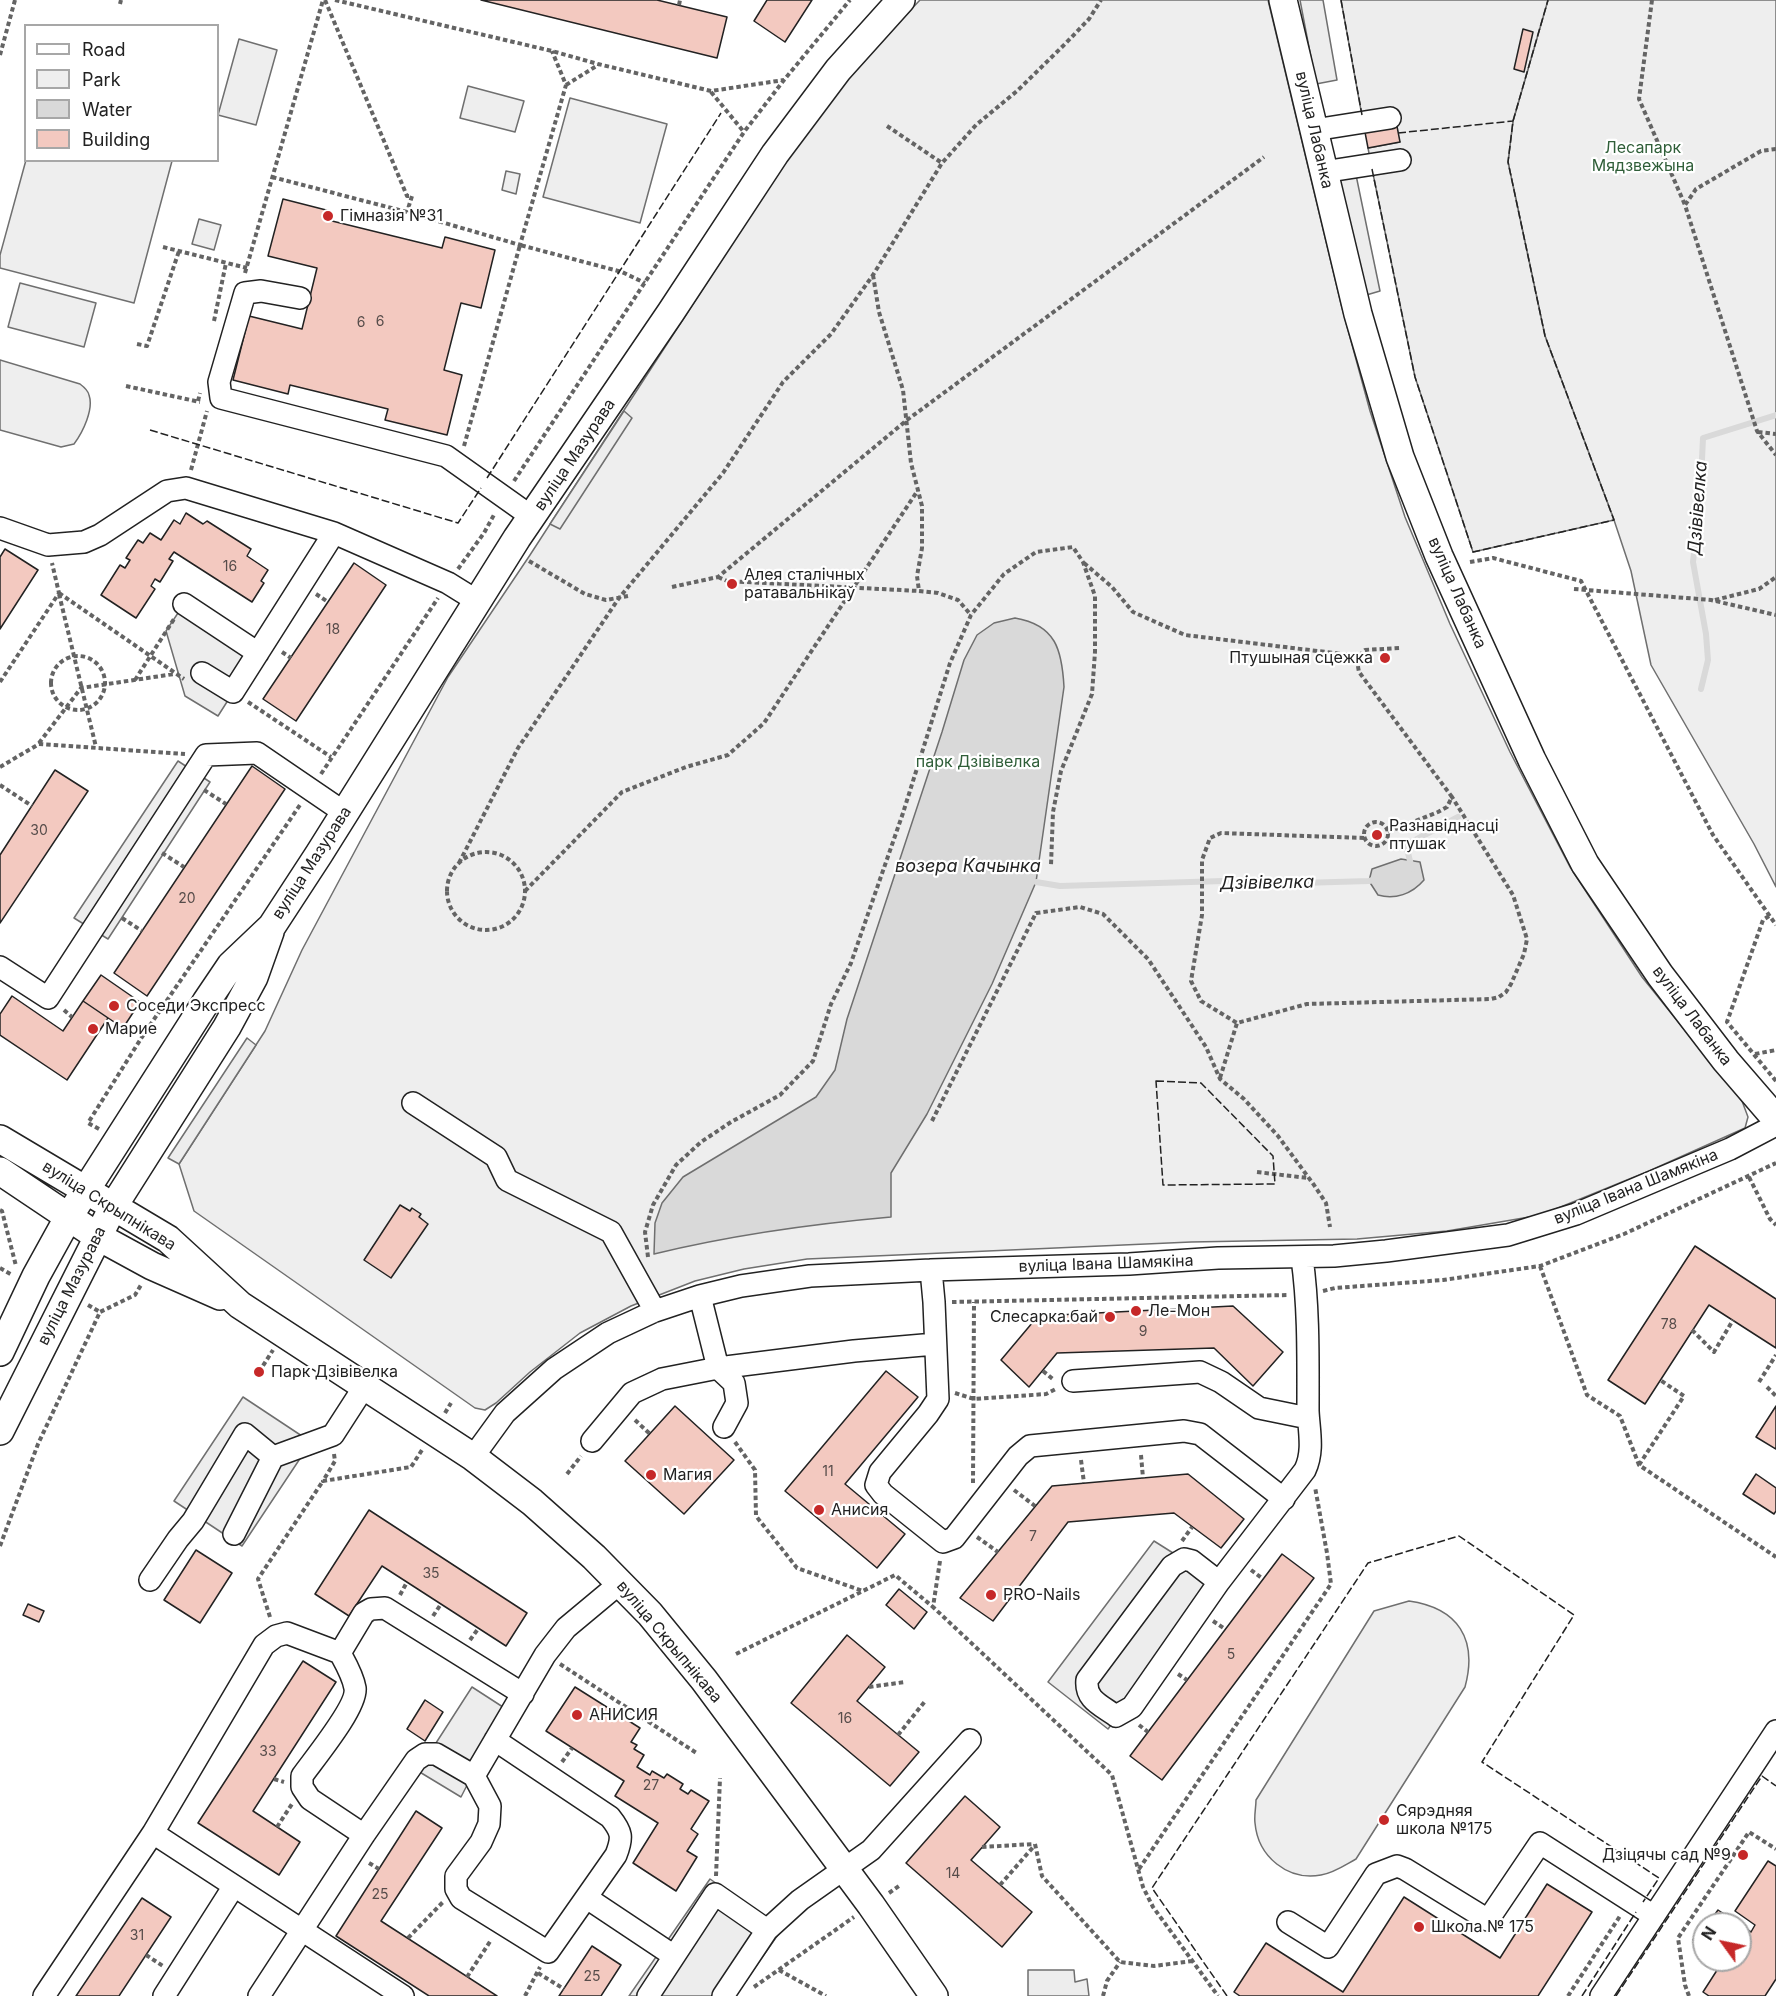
<!DOCTYPE html>
<html>
<head>
<meta charset="utf-8">
<style>
  body { margin:0 }
  #map { position:relative; width:1776px; height:1996px; overflow:hidden; background:#fff; font-family:Inter,sans-serif }
  canvas { display:block }
  .legend { position:absolute; left:24px; top:24px; width:195px; height:138px; box-sizing:border-box; background:#fff; border:2px solid #a7a7a7; margin:0; padding:8px 10px; list-style:none; font-size:18px; color:#222 }
  .legend li { display:flex; align-items:center; gap:12px; height:30px }
  .legend b { width:30px; border:2px solid #a7a7a7 }
  .north { position:absolute; left:1692px; top:1912px; width:60px; height:60px; box-sizing:border-box; background:#fff; border:2px solid #a7a7a7; border-radius:50%; rotate:303deg; font-size:16px; font-weight:700; line-height:24px; text-align:center; color:#222 }
  .north::after { content:''; display:block; margin:auto; width:21px; height:27px; background:#c62828; clip-path:polygon(50% 0,100% 100%,50% 72%,0 100%) }
</style>
</head>
<body>
<div id="map">
<canvas width="1776" height="1996"></canvas>
<ul class="legend">
<li><b style="height:8px;background:#fff"></b>Road</li>
<li><b style="height:16px;background:#eee"></b>Park</li>
<li><b style="height:16px;background:#d9d9d9"></b>Water</li>
<li><b style="height:16px;background:#f3c9c0"></b>Building</li>
</ul>
<div class="north">N</div>
</div>
<script>
const ctx = document.querySelector('canvas').getContext('2d');
ctx.lineJoin = 'round';
function paint(path, color) { ctx.fillStyle = color; ctx.fill(path, 'evenodd'); }
function stroke(path, color, width, dash) { ctx.strokeStyle = color; ctx.lineWidth = width; ctx.lineCap = dash ? 'butt' : 'round'; ctx.setLineDash(dash || []); ctx.stroke(path); }
function write(font, color, halo, rows, align = 'center') {
  ctx.font = font + ' Inter,sans-serif'; ctx.lineWidth = 4.5; ctx.setLineDash([]); ctx.textBaseline = 'middle'; ctx.strokeStyle = halo; ctx.fillStyle = color; for (const [text, x, y, turn = 0] of rows) {
    ctx.save(); ctx.translate(x, y); ctx.rotate((+turn || 0) * Math.PI / 180); ctx.textAlign = isNaN(turn) ? turn : align; if (halo) ctx.strokeText(text, 0, 0); ctx.fillText(text, 0, 0); ctx.restore();
  }
}
const green = new Path2D(`
  M920,0H1268L1341,304L1370,411L1405,517L1450,624L1510,752L1570,867L1642,977L1742,1101L1748,1117L1745,1128L1649,1171L1541,1215L1447,1231L1357,1239L1191,1242L807,1259L744,1269L695,1281L631,1306L580,1333L530,1372L496,1403L485,1410L475,1408L194,1211L179,1164L265,1031L302,950L448,677L530,555L789,156L852,72Z
  M1548,0H1776V887L1754,844L1651,665L1631,571L1614,520L1545,336L1508,162L1513,121Z
  M239,39L277,50L256,125L218,115Z
  M468,86L524,101L515,132L460,118Z
  M570,98L667,124L640,223L543,197Z
  M26,160L172,161L134,303L0,268V255Z
  M506,171L520,174L516,194L502,190Z
  M199,219L221,225L214,250L192,244Z
  M20,283L96,303L84,347L8,327Z
  M0,360L80,384C84,387 88,390 89,395C94,409 83,432 74,444L61,447L0,430Z
  M1409,1601C1458,1608 1478,1639 1465,1687L1356,1859C1345,1865 1334,1873 1321,1875C1288,1881 1258,1857 1255,1823C1254,1816 1256,1807 1256,1800L1374,1611Z`);
paint(green, '#eee');
stroke(green, '#6f6f6f', 1.5);
const parking = new Path2D(`
  M1300,0H1323L1337,80L1316,84Z
  M1341,0H1548L1513,121L1508,162L1545,336L1614,520L1473,552L1415,377L1372,169L1368,148L1400,142L1364,127Z
  M1356,175L1380,291L1363,296L1337,179Z
  M624,411L632,418L560,529L550,524Z
  M184,604L258,653L218,716L185,696L166,631Z
  M178,761L210,782L108,939L74,918Z
  M247,1038L256,1045L179,1164L168,1158Z
  M243,1397L311,1442L242,1546L174,1501Z
  M1154,1541L1219,1582L1108,1729L1048,1682Z
  M472,1687L506,1709L461,1797L418,1771Z
  M710,1879L782,1929L735,1996H629Z
  M1028,1970H1074L1075,1982L1087,1979L1089,1996H1028Z`);
paint(parking, '#ededed');
stroke(parking, '#6f6f6f', 1.5);
const water = new Path2D(`
  M1015,618C1056,625 1062,650 1064,687L1036,882L992,984L927,1114L891,1173V1217C811,1224 732,1235 654,1254L655,1223L662,1203L683,1177L816,1097L835,1070L847,1019L942,732L964,660L977,635L994,623Z
  M1401,859L1420,862L1424,880C1412,894 1395,900 1378,895L1369,881L1372,869Z`);
paint(water, '#d9d9d9');
stroke(water, '#6f6f6f', 1.5);
stroke(new Path2D(`
  M1701,689L1708,660L1706,634L1693,562L1700,502L1703,438L1776,415
  M1412,869L1406,845L1458,817
  M1036,882L1060,886L1256,880L1301,883L1369,881L1377,879`), '#d9d9d9', 6);
const building = new Path2D(`
  M481,0H657L727,17L717,58Z
  M767,0H812L785,42L754,21Z
  M1523,29L1533,32L1524,72L1514,69Z
  M1396,121L1400,142L1368,148L1364,127Z
  M283,199L330,211L328,220L442,248L445,237L495,250L481,308L461,303L444,370L462,375L447,435L385,420L388,409L290,385L288,394L233,380L249,316L302,329L317,268L268,256Z
  M186,513L203,524L207,521L251,549L247,556L268,570L261,581L264,583L252,602L174,552L169,559L173,561L160,582L155,579L151,586L155,589L136,618L101,595L120,565L125,568L130,560L126,558L138,540L143,543L150,533L161,540L174,520L180,524Z
  M5,549L38,570L0,629V557Z
  M354,563L386,585L296,721L263,699Z
  M252,766L285,789L147,996L114,973Z
  M55,770L88,791L0,923V855Z
  M101,975L140,1002L123,1028L83,1001Z
  M12,996L63,1031L83,1001L108,1018L67,1080L0,1035V1014Z
  M400,1205L410,1211L412,1208L421,1214L419,1217L428,1224L391,1278L364,1260Z
  M1695,1246L1776,1299V1348L1709,1305L1645,1404L1608,1380Z
  M1233,1306L1283,1352L1253,1386L1214,1348L1057,1353L1029,1387L1001,1360L1038,1316Z
  M886,1371L918,1397L845,1484L905,1534L877,1568L785,1491Z
  M675,1406L734,1460L684,1514L625,1461Z
  M1776,1406V1449L1756,1437Z
  M1188,1474L1244,1519L1221,1548L1174,1513L1068,1522L993,1621L960,1598L1052,1486Z
  M1756,1474L1776,1488V1511L1774,1514L1743,1494Z
  M369,1510L527,1613L506,1646L382,1566L349,1616L315,1594Z
  M196,1550L232,1573L200,1623L164,1600Z
  M1282,1554L1314,1578L1162,1780L1130,1756Z
  M899,1589L927,1612L914,1629L886,1605Z
  M28,1604L44,1611L39,1622L23,1615Z
  M847,1635L885,1667L857,1701L919,1752L890,1786L791,1703Z
  M303,1661L336,1682L253,1811L300,1842L279,1875L198,1823Z
  M575,1687L640,1728L631,1742L637,1745L634,1749L644,1755L637,1767L650,1775L652,1771L664,1778L667,1774L683,1784L680,1789L688,1794L691,1790L709,1801L691,1829L698,1834L687,1851L697,1857L676,1891L633,1863L658,1823L615,1796L624,1781L546,1731Z
  M425,1700L443,1712L425,1741L407,1729Z
  M965,1796L1000,1827L971,1860L1032,1912L1002,1947L906,1863Z
  M416,1811L442,1828L381,1921L497,1996H429L336,1936Z
  M1768,1861L1776,1866V1979L1765,1996H1709L1703,1992L1721,1964L1714,1960H1740V1925L1751,1932L1755,1925L1735,1911Z
  M1547,1884L1592,1912L1538,1996H1240L1234,1992L1266,1943L1343,1992L1404,1897L1500,1958Z
  M142,1898L171,1917L119,1996H76Z
  M1718,1910L1739,1924H1708Z
  M1704,1924V1954L1696,1949L1698,1944L1693,1940Z
  M592,1946L621,1965L601,1996H559Z`);
paint(building, '#f3c9c0');
stroke(building, '#222', 1.5);
const minor = new Path2D(`
  M1314,130L1390,118
  M1323,172L1400,160
  M300,298L261,291L245,293L219,382L221,398L446,456L532,517
  M0,528L48,545L84,542L100,535L167,491L186,488L334,533L448,583L477,601
  M184,604L258,653
  M202,673L233,692L334,533
  M0,967L48,998L206,755L257,753L345,813
  M413,1103L496,1157L507,1180L611,1232L655,1311
  M931,1270L934,1302L938,1399L928,1414L880,1472L876,1485L883,1494L943,1542L954,1538L1018,1456L1030,1446L1184,1431L1200,1434L1284,1499
  M700,1296L718,1368L734,1383L737,1403L724,1427
  M1073,1381L1200,1372L1221,1382L1259,1408L1308,1418
  M592,1441L632,1393L662,1379L718,1368L854,1351L935,1344
  M273,1457L333,1435L364,1387
  M473,1457L505,1413L554,1369L608,1333L655,1311L700,1296L741,1286L810,1276L931,1270L1129,1264L1218,1258L1334,1256L1386,1251L1508,1235L1576,1214L1730,1149L1776,1125
  M150,1580L178,1539L193,1521L245,1434L273,1457L234,1534
  M1219,1582L1192,1561L1184,1559L1172,1566L1087,1680C1085,1700 1101,1705 1116,1716L1132,1707L1219,1582L1305,1470C1314,1451 1309,1431 1308,1411C1308,1359 1309,1308 1302,1258
  M340,1653L364,1613L371,1609L385,1608L523,1694
  M474,1776L545,1655L566,1628L620,1583
  M153,1833L403,1996
  M587,1898L674,1956
  M1288,1922L1328,1947L1376,1874L1397,1866L1405,1869L1488,1920L1540,1843L1654,1916
  M44,1996L153,1833L264,1645L276,1636L287,1633L340,1653C346,1664 353,1676 355,1688C358,1706 314,1759 302,1776V1787L310,1799L364,1835
  M164,1996L234,1886
  M259,1996L364,1835L416,1760L425,1754H436L474,1776L490,1806L489,1824L481,1842L456,1876V1889L461,1898L548,1952L616,1855C623,1837 622,1832 610,1817L495,1740
  M648,1996L715,1894L767,1930
  M723,1996L767,1930L800,1900L871,1850L970,1740
  M1601,1996L1776,1731`);
const major = new Path2D(`
  M1283,0L1358,314L1400,457L1439,556L1532,760L1585,864L1660,975L1726,1061L1776,1119
  M0,1139L168,1239L240,1305L473,1457L532,1502L594,1557L650,1614L704,1680L871,1905L934,1996
  M0,1171L97,1236L152,1266L220,1296
  M0,1352L36,1276L68,1218L206,1002L231,965L272,926L319,854L517,538L671,312L775,154L838,70L901,0
  M0,1431L113,1207L227,1027L254,977L270,932`);
stroke(minor, '#222', 24);
stroke(major, '#222', 30);
stroke(new Path2D(`
  M325,0L407,196H412L407,212
  M335,0L552,51L598,64L711,91L784,80
  M1652,0L1639,99L1685,205
  M120,4L121,0
  M679,5L680,0
  M0,55L15,0
  M566,85L598,65
  M711,92L744,132
  M887,126L942,163
  M1776,149L1761,151L1696,189L1685,205L1757,431L1776,455
  M272,177L407,212L520,245L566,85L552,51
  M163,247L247,268
  M245,273L323,0
  M873,275L879,312L903,390L911,463L922,506V548L917,576L919,591L938,593L958,600L971,615
  M214,321L226,263
  M137,344L147,346L179,251
  M126,386L200,402
  M198,401L200,393
  M1758,432L1776,434
  M464,446L520,245L622,272L645,283
  M191,470L207,411
  M514,481L744,132L784,80L850,0
  M529,561L585,594L606,600L628,596
  M1470,562L1493,558L1581,581L1713,835L1776,925
  M1084,563L1112,587L1133,612L1185,635L1359,656
  M458,569L484,533L495,513
  M718,577L727,581L919,591
  M672,587L718,577L907,420L1264,157
  M1574,589L1711,600L1776,615
  M59,593L184,679
  M59,594L96,747
  M316,594L328,602
  M1715,600L1759,589L1776,577
  M282,652L291,658
  M51 683a27 27 0 1 1 54 0a27 27 0 1 1-54 0Z
  M135,680L174,619
  M0,682L59,593L52,563
  M248,702L331,757
  M39,743L81,688L174,674
  M0,767L39,744L185,754
  M321,774L438,598
  M0,785L32,806
  M204,790L226,804
  M1364 834a12 12 0 1 1 24 0a12 12 0 1 1-24 0Z
  M1388,832L1438,812L1447,807L1452,797L1359,672C1357,663 1357,657 1365,650L1400,648
  M1364,838L1221,833L1210,838L1202,860V915L1191,981L1201,1001L1237,1023L1307,1004L1491,999L1499,997L1506,992L1511,984L1524,954L1527,939L1513,895L1452,797
  M447 891a39 39 0 1 1 78 0a39 39 0 1 1-78 0Z
  M162,853L184,867
  M459,863L518,748L619,598L723,473L783,382L831,334L873,275L942,163L976,125L1017,91L1066,43L1089,19L1101,0
  M525,891L622,792L686,767L728,755L764,723L918,490
  M1769,916L1763,920L1727,1022L1776,1081
  M122,918L142,931
  M64,1010L72,1017
  M1755,1054L1776,1050
  M1220,1078L1237,1023
  M932,1121L1036,913L1080,907L1103,914L1148,959L1206,1047L1220,1079L1244,1099L1278,1136L1314,1185L1326,1203L1330,1227
  M99,1129L88,1123L142,1037L300,805
  M1257,1172L1308,1178
  M1749,1177L1770,1219L1776,1225
  M0,1210L2,1211L16,1266
  M648,1257L645,1232L653,1205L676,1165L701,1142L731,1122L780,1095L813,1061L831,1004L851,963L903,813L950,663L971,615L1004,574L1036,552L1073,547L1083,562L1095,596V652L1092,694L1061,771L1053,812L1051,865
  M1540,1266L1587,1395L1620,1416L1639,1465L1776,1557
  M0,1268L12,1275
  M1323,1291L1335,1288L1443,1280L1540,1266L1624,1234L1776,1163
  M952,1302L1289,1295
  M88,1305L100,1312
  M1692,1330L1714,1352L1733,1320
  M1043,1371L1054,1380
  M259,1372L273,1350
  M1759,1382L1776,1355
  M1767,1387L1776,1396
  M955,1393L974,1399L1046,1394L1056,1389
  M445,1413L451,1403
  M635,1420L650,1434
  M735,1442L755,1470L756,1516L797,1568L863,1591
  M334,1454L335,1461L323,1481L411,1467L422,1450
  M1141,1455L1143,1478
  M1081,1460L1084,1483
  M1639,1465L1684,1396L1660,1380
  M567,1474L581,1456
  M973,1483L974,1302
  M1014,1490L1035,1506
  M977,1537L998,1552
  M1182,1541L1192,1527
  M0,1546L38,1444L100,1312L135,1295L141,1285
  M940,1561L933,1607L1112,1775L1143,1887L1153,1907L1218,1996
  M1251,1570L1263,1579
  M400,1595L407,1582
  M433,1616L441,1604
  M270,1617L258,1579L323,1481
  M1213,1621L1225,1629
  M470,1640L478,1629
  M736,1654L895,1575L933,1607
  M560,1664L698,1754
  M1178,1674L1187,1680
  M869,1687L905,1682
  M1139,1725L1148,1732
  M898,1735L926,1700
  M562,1762L572,1748
  M274,1779L284,1782
  M277,1827L292,1804
  M1035,1844L1042,1876L1120,1962L1154,1966L1192,1961
  M982,1847L1034,1844
  M369,1863L379,1869
  M1139,1869L1331,1584L1327,1553L1315,1487
  M716,1876L720,1778
  M1000,1885L1035,1845
  M889,1893L899,1886
  M408,1938L443,1902
  M146,1955L163,1966
  M779,1970L826,1996
  M538,1973L564,1989
  M467,1977L491,1940
  M754,1987L854,1917
  M525,1996L540,1967
  M1103,1996L1107,1981L1120,1962
  M1568,1996L1620,1916
  M1689,1996L1685,1985L1678,1938L1749,1832L1776,1849`), '#646464', 4, [4.5, 3]);
stroke(minor, '#fff', 21);
stroke(major, '#fff', 27);
stroke(new Path2D(`
  M1341,0L1362,115
  M1398,133L1513,121
  M1372,169L1415,377L1473,552L1614,520L1545,336L1508,162L1513,121L1548,0
  M150,430L458,523L481,488
  M487,478L721,113
  M1156,1081L1201,1083L1273,1156L1275,1184L1163,1185Z
  M1227,1996L1152,1888L1368,1563L1459,1536L1574,1615L1482,1762L1659,1878L1643,1902
  M1582,1996L1636,1912
  M1616,1996L1762,1776L1776,1786`), '#222', 1.5, [8, 3]);
for (const [x, y, r, color] of [
  [328,216,6,"#c62828"],
  [732,584,6,"#c62828"],
  [1385,658,6,"#c62828"],
  [1377,835,6,"#c62828"],
  [114,1006,6,"#c62828"],
  [93,1029,6,"#c62828"],
  [1136,1311,6,"#c62828"],
  [1110,1317,6,"#c62828"],
  [259,1372,6,"#c62828"],
  [651,1475,6,"#c62828"],
  [819,1510,6,"#c62828"],
  [991,1595,6,"#c62828"],
  [577,1715,6,"#c62828"],
  [1384,1820,6,"#c62828"],
  [1743,1855,6,"#c62828"],
  [1419,1927,6,"#c62828"]
]) { const dot = new Path2D(); dot.arc(x, y, r, 0, 2 * Math.PI); ctx.fillStyle = color; ctx.fill(dot); stroke(dot, '#fff', 2); }
write('14px', '#564c4a', null, [
  ["6",380,322],
  ["6",361,323],
  ["16",230,567],
  ["18",333,630],
  ["30",39,831],
  ["20",187,899],
  ["78",1669,1325],
  ["9",1143,1332],
  ["11",828,1472],
  ["7",1033,1537],
  ["35",431,1574],
  ["5",1231,1655],
  ["16",845,1719],
  ["33",268,1752],
  ["27",651,1786],
  ["14",953,1874],
  ["25",380,1895],
  ["31",137,1936],
  ["25",592,1977]
]);
write('16px', '#222', '#fff', [
  ["вуліца Лабанка",1314,130,77],
  ["вуліца Мазурава",575,455,-56],
  ["вуліца Лабанка",1457,593,66],
  ["вуліца Мазурава",312,863,-57],
  ["вуліца Лабанка",1692,1016,53],
  ["вуліца Івана Шамякіна",1636,1187,-22],
  ["вуліца Скрыпнікава",109,1206,32],
  ["вуліца Івана Шамякіна",1106,1264,-2],
  ["вуліца Мазурава",72,1286,-63],
  ["вуліца Скрыпнікава",669,1642,50]
]);
write('16px', '#2f5e38', '#fff', [
  ["Лесапарк",1643,148],
  ["Мядзвежына",1643,166],
  ["парк Дзівівелка",978,762]
]);
write('16px', '#222', '#fff', [
  ["Гімназія №31",340,216],
  ["Алея сталічных",744,575],
  ["ратавальнікаў",744,593],
  ["Птушыная сцежка",1373,658,"right"],
  ["Разнавіднасці",1389,826],
  ["птушак",1389,844],
  ["Соседи Экспресс",126,1006],
  ["Марие",105,1029],
  ["Ле-Мон",1148,1311],
  ["Слесарка.бай",1098,1317,"right"],
  ["Парк Дзівівелка",271,1372],
  ["Магия",663,1475],
  ["Анисия",831,1510],
  ["PRO-Nails",1003,1595],
  ["АНИСИЯ",589,1715],
  ["Сярэдняя",1396,1811],
  ["школа №175",1396,1829],
  ["Дзіцячы сад №9",1731,1855,"right"],
  ["Школа № 175",1431,1927]
], 'left');
write('italic 18px', '#222', '#fff', [
  ["Дзівівелка",1698,508,-86],
  ["возера Качынка",968,867],
  ["Дзівівелка",1267,883,-1]
]);
</script>
</body>
</html>
